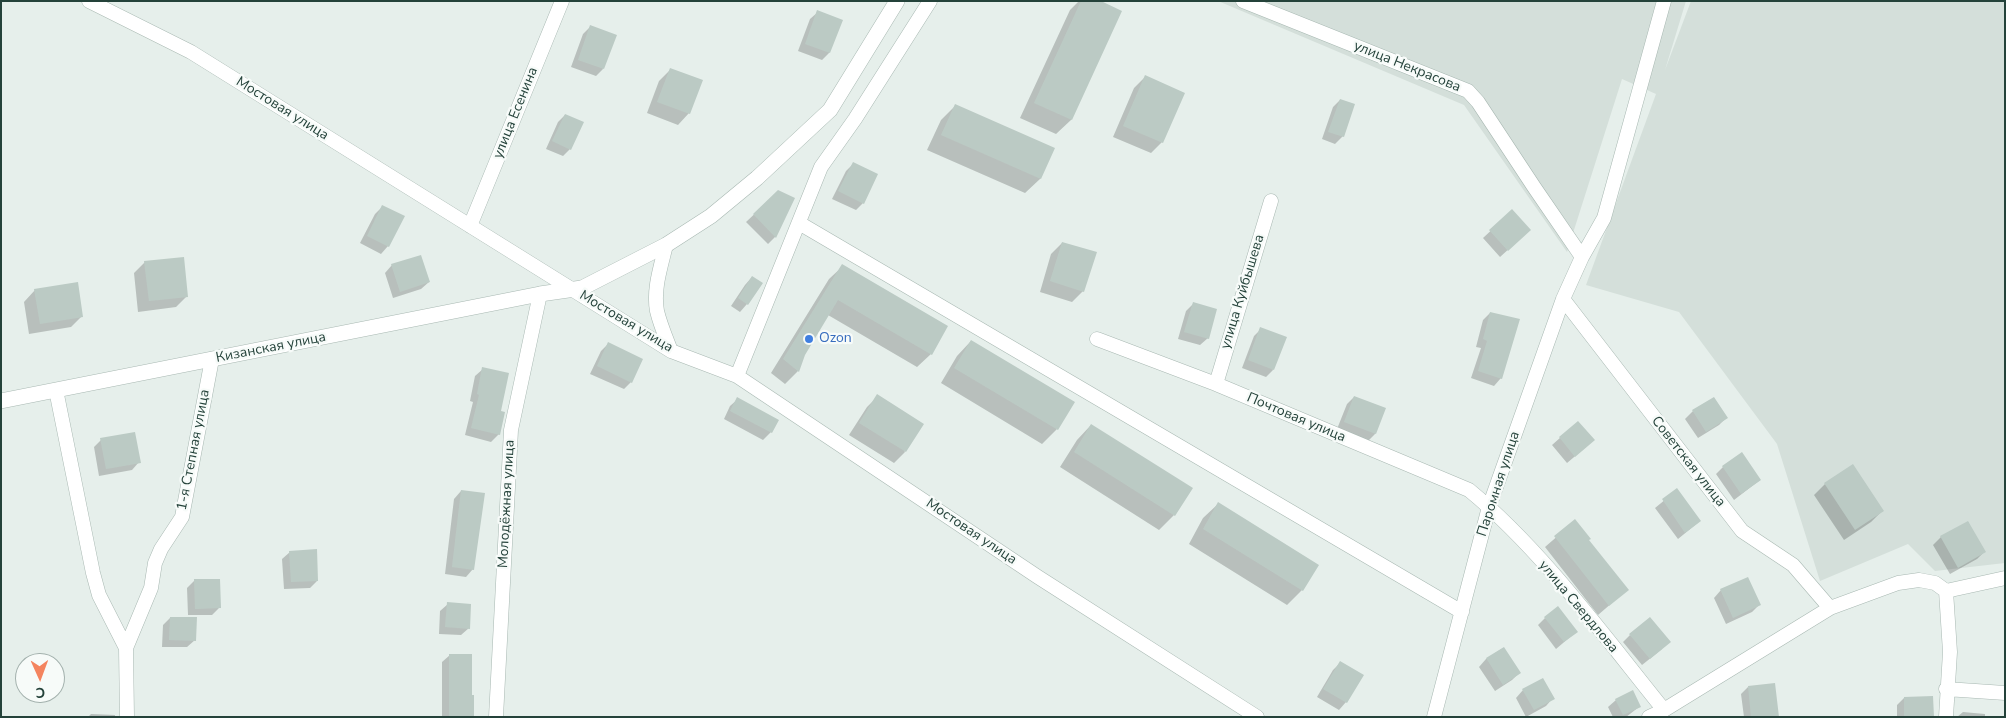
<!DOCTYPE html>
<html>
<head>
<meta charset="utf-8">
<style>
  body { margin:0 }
  #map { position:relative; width:2006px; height:718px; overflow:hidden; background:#e6efeb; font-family:"Nunito Sans",sans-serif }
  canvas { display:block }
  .frame { position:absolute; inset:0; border:2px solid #24423a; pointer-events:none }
  .north { position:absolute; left:15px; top:653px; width:50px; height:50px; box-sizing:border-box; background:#f7fbf9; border:1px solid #a3b1ad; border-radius:50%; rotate:178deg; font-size:14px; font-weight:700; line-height:20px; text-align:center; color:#24423a }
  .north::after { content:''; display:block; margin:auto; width:18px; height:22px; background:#f4845f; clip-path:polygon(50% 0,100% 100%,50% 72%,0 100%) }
</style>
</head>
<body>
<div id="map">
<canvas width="2006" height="718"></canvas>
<div class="frame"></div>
<div class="north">С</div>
</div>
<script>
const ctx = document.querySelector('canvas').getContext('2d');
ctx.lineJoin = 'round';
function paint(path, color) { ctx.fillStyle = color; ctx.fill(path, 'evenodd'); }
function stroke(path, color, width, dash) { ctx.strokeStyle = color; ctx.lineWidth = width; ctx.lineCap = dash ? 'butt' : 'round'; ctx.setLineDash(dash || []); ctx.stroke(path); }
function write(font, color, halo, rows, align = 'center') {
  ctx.font = font + ' "Nunito Sans",sans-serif'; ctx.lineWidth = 4.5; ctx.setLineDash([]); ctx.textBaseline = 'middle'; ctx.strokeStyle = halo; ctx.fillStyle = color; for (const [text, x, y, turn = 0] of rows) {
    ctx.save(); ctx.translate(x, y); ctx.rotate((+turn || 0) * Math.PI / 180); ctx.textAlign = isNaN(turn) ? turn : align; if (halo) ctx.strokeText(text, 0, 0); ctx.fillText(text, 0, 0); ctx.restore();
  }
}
paint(new Path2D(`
  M1218,1H1686L1665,70L1691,1H2005V563L1935,571L1908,544L1820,581L1777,444L1679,312L1586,285L1656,94L1622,79L1567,252L1464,105Z`), '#d4dfda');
paint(new Path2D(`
  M1079,1H1098L1120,12L1071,120L1056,134L1020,118L1070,10Z
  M818,12L841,21L829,53L822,60L798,51L810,19Z
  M590,27L603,69L596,76L571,67L583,34Z
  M670,70L689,113L678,125L647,113L659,81Z
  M1145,77L1162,142L1151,153L1113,137L1134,88Z
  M1340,100L1343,136L1335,144L1322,139L1333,107Z
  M955,106L1053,149L1040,179L1025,193L927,150L941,120Z
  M565,115L570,149L563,156L546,149L558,122Z
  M853,164L863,203L856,210L832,199L846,171Z
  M778,192L793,199L775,237L768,244L746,222Z
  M382,207L388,246L381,254L360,243L375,214Z
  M1512,211L1522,237L1500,257L1483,238Z
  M1062,243L1083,291L1072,302L1040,292L1051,254Z
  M145,262L187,296L176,307L138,312L134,273Z
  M392,265L429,282L421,289L393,298L385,273Z
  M843,266L931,354L917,367L828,315L804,354L798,371L785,384L771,373L829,279Z
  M752,277L747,304L740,312L731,306L745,285Z
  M35,290L82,316L71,327L29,334L24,302Z
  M1193,304L1208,338L1200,345L1178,339L1186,311Z
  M1490,313L1501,378L1494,386L1471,378L1481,348L1476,347L1483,320Z
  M1261,329L1273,370L1266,377L1242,368L1254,336Z
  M971,341L1057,429L1042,444L941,383L957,356Z
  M608,344L631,382L624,389L590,374L601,351Z
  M483,369L499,412V434L491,442L465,435L473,402L470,401L475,376Z
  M878,396L905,452L894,463L849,435L867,407Z
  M1354,397L1385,409L1375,434L1368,441L1337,429L1347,404Z
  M1714,398L1726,418L1719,425L1698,438L1685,419L1693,411Z
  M738,399L777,420L771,432L763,440L724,419L730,406Z
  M1578,422L1586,447L1567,463L1552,445Z
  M1091,425L1174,515L1159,530L1060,467L1077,440Z
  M101,440L139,462L132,470L99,476L94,447Z
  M1723,467L1760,480L1734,500L1716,474Z
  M1825,484L1882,511L1871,522L1844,540L1814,495Z
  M1677,490L1700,521L1678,539L1655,508Z
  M461,491L473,569L466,577L445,574L454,499Z
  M1218,504L1302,590L1287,605L1189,544L1203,518Z
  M1575,521L1587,541L1627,590L1598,615L1545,547Z
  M1968,522L1984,552L1977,559L1950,574L1933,545L1941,537Z
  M290,552L317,581L310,588L284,589L282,559Z
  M195,580L219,608L212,615H188L187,588Z
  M1721,590L1759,605L1752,612L1726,624L1714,598Z
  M448,604L469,628L461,635L439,634L440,611Z
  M170,618L195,640L187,647H162L163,625Z
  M1545,618L1576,632L1556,649L1538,625Z
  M1630,635L1662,649L1642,665L1623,642Z
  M1503,648L1519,673L1512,680L1495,691L1479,667L1486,659Z
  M450,655L471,696L473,717H442V662Z
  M1340,663L1346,702L1339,710L1317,697L1333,670Z
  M1748,687L1778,717H1744L1741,694Z
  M1523,690L1553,698L1546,706L1526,717L1516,698Z
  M1904,698L1932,717H1897V705Z
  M1616,700L1639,707L1626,717H1613L1608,707Z
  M1963,712L1985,714V717H1957Z
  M91,714L115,715V717H88Z`), '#0003');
paint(new Path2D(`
  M1081,1H1101L1122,11L1072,120L1034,103Z
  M817,10L843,20L830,53L805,44Z
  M590,25L617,35L604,69L578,60Z
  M670,68L703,80L690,114L657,102Z
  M1145,75L1185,93L1163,143L1123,126Z
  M1340,99L1355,104L1344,137L1328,132Z
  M955,104L1055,148L1041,179L941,135Z
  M565,114L584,122L571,150L552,141Z
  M853,162L878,174L864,204L838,191Z
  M778,190L795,198L776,238L753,214Z
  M382,205L405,216L389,247L367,236Z
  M1512,209L1531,230L1508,251L1489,230Z
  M1062,242L1097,252L1084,292L1050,281Z
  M421,255L430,282L400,292L391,264Z
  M184,257L188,297L149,301L144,261Z
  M842,264L948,326L932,355L838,300L805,355L799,372L783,359Z
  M752,276L763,283L748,305L738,298Z
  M78,282L83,317L40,324L34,289Z
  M1193,302L1217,309L1209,339L1184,332Z
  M1490,312L1520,319L1502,379L1478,371L1487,341L1483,339Z
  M1260,327L1287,337L1274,370L1248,360Z
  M971,340L1075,402L1058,430L954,368Z
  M608,342L643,359L632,383L597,366Z
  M482,367L509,373L501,411L505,412L500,435L471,428L479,395L477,394Z
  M877,394L924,424L906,452L859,423Z
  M1354,396L1386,408L1376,434L1344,422Z
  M737,397L779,420L772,433L730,411Z
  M1714,397L1728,418L1706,432L1692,410Z
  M1578,421L1595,440L1575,457L1559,437Z
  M1091,424L1193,488L1175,516L1074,452Z
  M135,432L141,463L106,469L100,438Z
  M1742,452L1761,480L1741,494L1722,466Z
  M1853,464L1884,511L1855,530L1824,483Z
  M1677,488L1701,521L1685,533L1662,499Z
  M461,490L485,493L474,570L452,567Z
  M1218,502L1319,565L1303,591L1203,529Z
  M1575,519L1591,539L1589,540L1629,590L1609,606L1554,536Z
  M1968,521L1986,552L1958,568L1940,536Z
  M317,549L318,581L291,582L289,551Z
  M1748,577L1761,605L1733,618L1720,589Z
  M194,579H220L221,608L195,609Z
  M447,602L471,604L470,629L445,627Z
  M1558,606L1578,632L1564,642L1544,617Z
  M170,617H197L196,641L169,640Z
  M1650,617L1671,642L1650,659L1629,634Z
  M1504,647L1521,673L1503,685L1486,658Z
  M449,654H472V695H474V717H449Z
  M1340,661L1364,675L1347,703L1323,689Z
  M1543,678L1555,699L1534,710L1522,689Z
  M1775,683L1779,717H1751L1748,686Z
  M1633,690L1641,707L1623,715L1615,699Z
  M1933,696L1934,717H1904V697Z`), '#bbcac4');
const minor = new Path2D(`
  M89,1L191,52L671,351L737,376L1038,577L1257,717
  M1243,1L1468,91L1478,102L1534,187L1582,257
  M799,223L1462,612
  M470,226L562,1
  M666,245C661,266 653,289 657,311C660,324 666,338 671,351
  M1563,299L1742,531L1793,565L1830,608
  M1097,339L1216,384L1469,490C1542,550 1604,636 1664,710
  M737,376L821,167L855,119L930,1
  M1216,384L1271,201
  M56,390L93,573L99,595L126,648L127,717
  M1946,591L2005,578
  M126,648L151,588L155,563L161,549L182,517L212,359
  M1946,689L2005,693
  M496,717L511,430L540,294
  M1434,717L1489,507L1563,299L1582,257L1604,218L1664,1
  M1649,717L1664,710L1830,608L1898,583L1919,580L1935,583L1946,591L1950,652L1946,717`);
const tertiary = new Path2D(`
  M1,401L540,294L582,288L666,245L711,216L757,178L830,110L897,1`);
stroke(minor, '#a8b8b2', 15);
stroke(tertiary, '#a8b8b2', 16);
stroke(minor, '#fff', 14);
stroke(tertiary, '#fff', 15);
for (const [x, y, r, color] of [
  [809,339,5,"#3f7fe0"]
]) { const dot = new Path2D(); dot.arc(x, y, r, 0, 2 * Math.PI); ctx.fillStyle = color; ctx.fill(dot); stroke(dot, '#f7fbf9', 2); }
write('14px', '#24423a', '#f7fbf9', [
  ["улица Некрасова",1407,67,22],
  ["Мостовая улица",282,109,32],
  ["улица Есенина",516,113,-68],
  ["улица Куйбышева",1243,292,-73],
  ["Мостовая улица",626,322,31],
  ["Кизанская улица",271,348,-11],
  ["Почтовая улица",1296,418,23],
  ["1-я Степная улица",194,450,-79],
  ["Советская улица",1688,462,52],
  ["Паромная улица",1499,484,-72],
  ["Молодёжная улица",507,504,-87],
  ["Мостовая улица",971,532,34],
  ["улица Свердлова",1578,607,50]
]);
write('14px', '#366cbe', '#f7fbf9', [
  ["Ozon",819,339]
], 'left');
</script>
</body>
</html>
